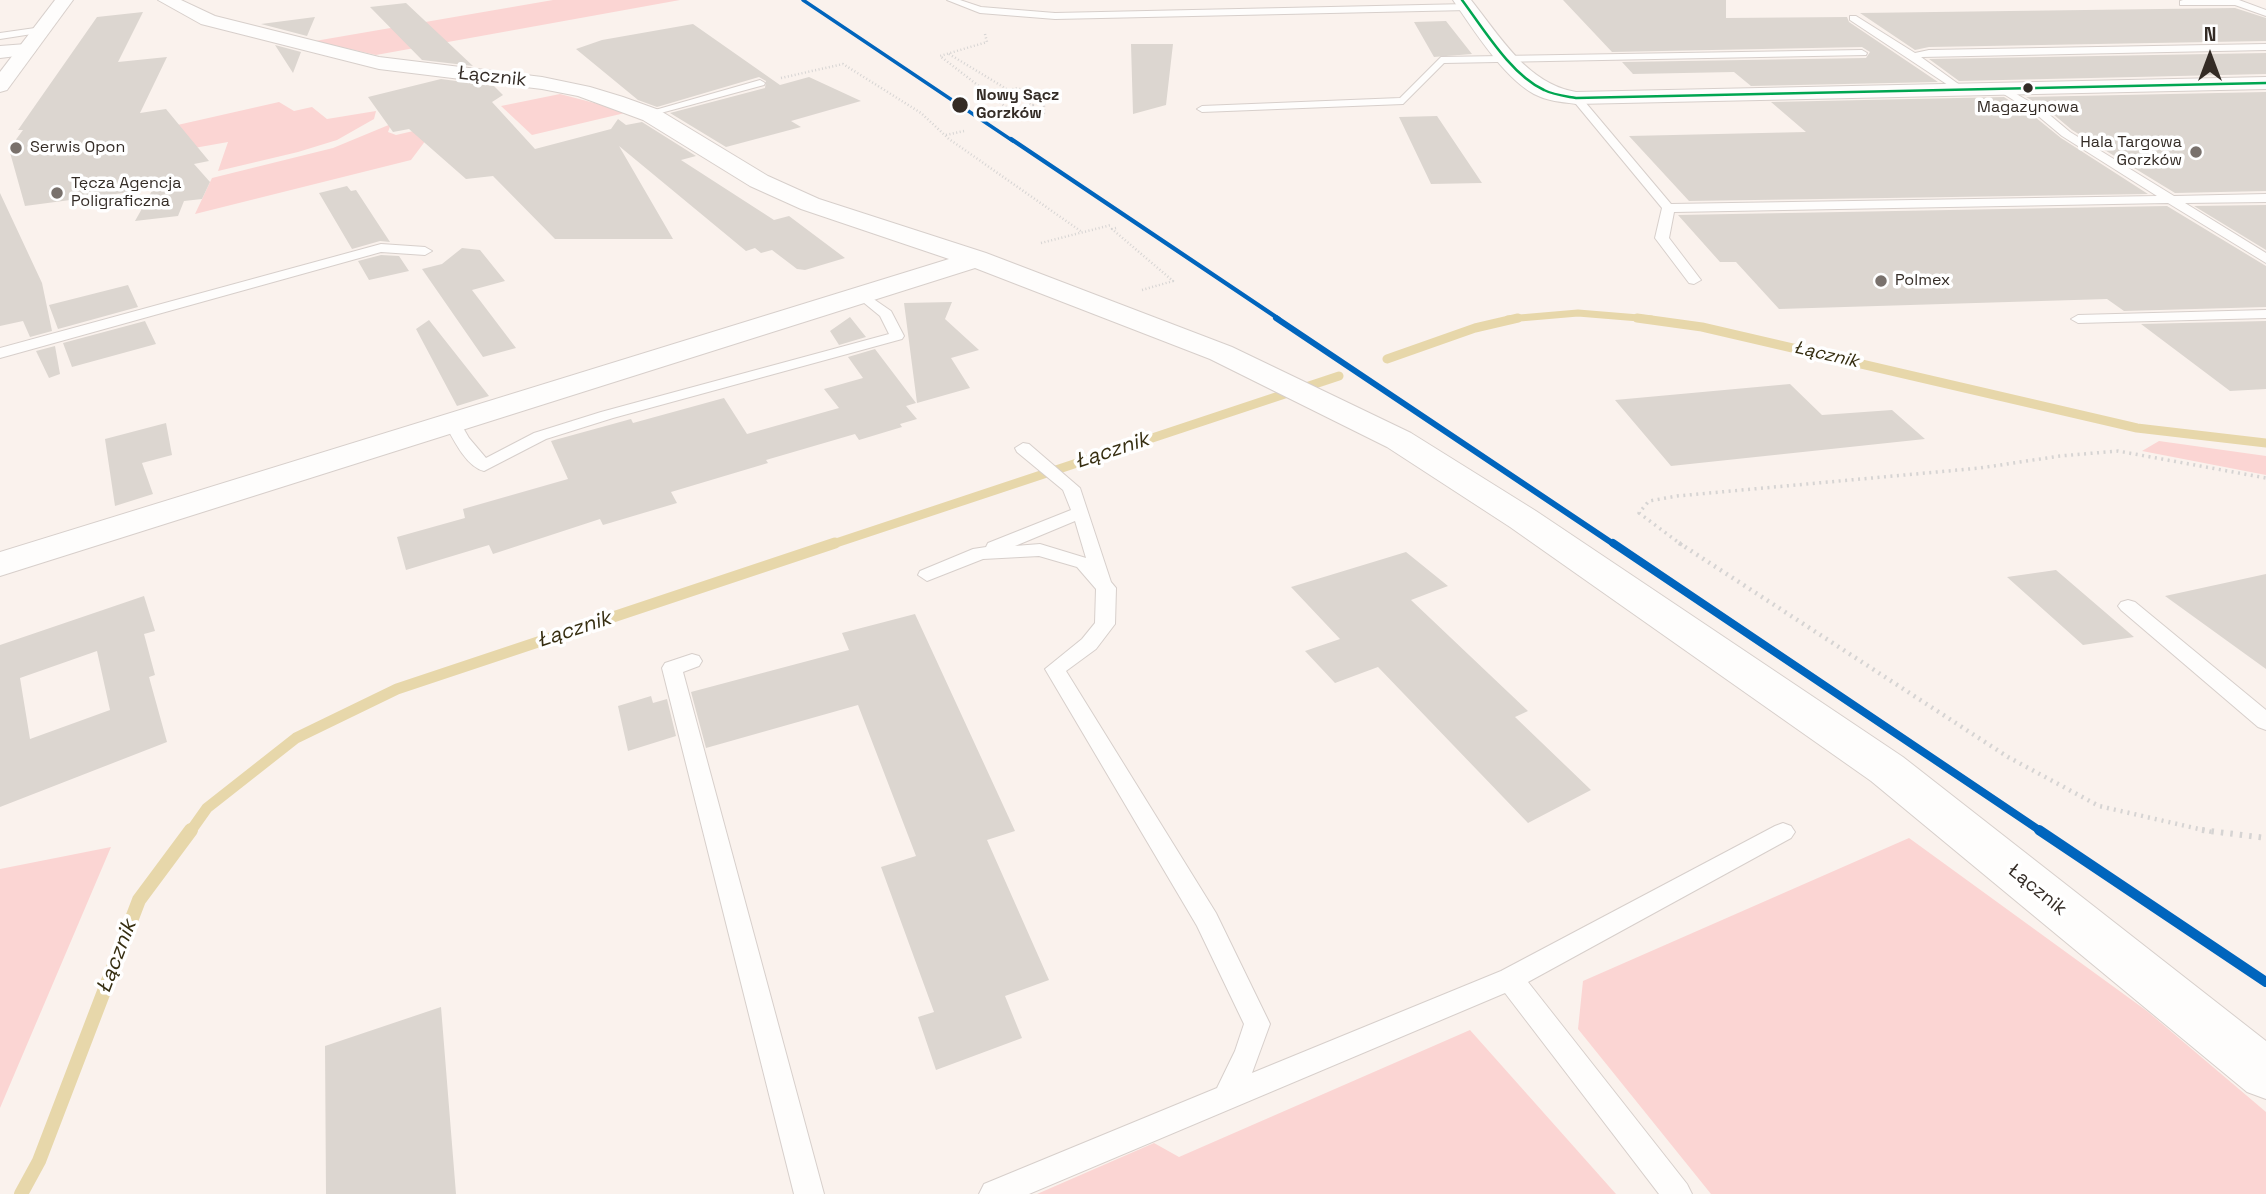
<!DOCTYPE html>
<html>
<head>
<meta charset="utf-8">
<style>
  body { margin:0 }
  #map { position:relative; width:2266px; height:1194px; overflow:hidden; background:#faf2ed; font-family:"Space Grotesk",sans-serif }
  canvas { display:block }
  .north { position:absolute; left:2175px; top:21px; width:70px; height:70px; -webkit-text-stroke:5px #fff; paint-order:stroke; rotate:0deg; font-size:19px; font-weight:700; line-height:28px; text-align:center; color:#342c26 }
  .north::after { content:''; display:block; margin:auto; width:24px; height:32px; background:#342c26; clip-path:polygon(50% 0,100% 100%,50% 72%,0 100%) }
</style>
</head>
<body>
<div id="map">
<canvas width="2266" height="1194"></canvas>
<div class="north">N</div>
</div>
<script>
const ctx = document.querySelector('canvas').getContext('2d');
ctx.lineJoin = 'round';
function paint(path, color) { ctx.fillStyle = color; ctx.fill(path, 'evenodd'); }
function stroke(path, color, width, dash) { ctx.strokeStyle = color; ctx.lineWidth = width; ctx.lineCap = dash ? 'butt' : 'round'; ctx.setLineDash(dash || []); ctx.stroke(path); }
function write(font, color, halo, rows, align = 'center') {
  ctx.font = font + ' "Space Grotesk",sans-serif'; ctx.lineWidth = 7; ctx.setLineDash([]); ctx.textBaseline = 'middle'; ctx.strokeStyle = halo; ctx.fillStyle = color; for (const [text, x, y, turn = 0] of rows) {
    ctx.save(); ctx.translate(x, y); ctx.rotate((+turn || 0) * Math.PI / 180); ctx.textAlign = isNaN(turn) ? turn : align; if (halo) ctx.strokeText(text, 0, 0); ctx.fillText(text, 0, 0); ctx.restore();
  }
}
paint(new Path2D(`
  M553,0H680L376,55L315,41Z
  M560,94L629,112L532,135L501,106Z
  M279,102L294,111L312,107L327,119L376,111L374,119L337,140L298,152L218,171L228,142L166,153L151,131Z
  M391,124L388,132L396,135L422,129L426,140L411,160L195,214L212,178L333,148Z
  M2159,441L2266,456V475L2142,451Z
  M1909,838L2147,1011L2266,1112V1194H1711L1578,1029L1583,981Z
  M111,847L0,1108V869Z
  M1470,1030L1616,1194H1037L1154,1143L1179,1157Z`), '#fbd5d3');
stroke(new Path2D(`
  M1508,319L1578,313L1651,319`), '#e7d7aa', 7);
stroke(new Path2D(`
  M1637,318L1702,327L2137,428L2266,443
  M1387,359L1475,328L1518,318
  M830,545L1339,376`), '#e7d7aa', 9);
stroke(new Path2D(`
  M190,832L207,808L296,738L397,689L835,543`), '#e7d7aa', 11);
stroke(new Path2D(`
  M21,1194L39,1161L139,900L191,830`), '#e7d7aa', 14);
paint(new Path2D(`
  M1563,0H1726V18L1847,17L1849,22L1938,82L1751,86L1734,72L1633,74L1622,62L1866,58L1870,52L1862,47L1612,52Z
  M406,3L473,66L422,60L370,7Z
  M2235,8L2266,18V41L1929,47L1915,50L1860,13Z
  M143,12L118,62L167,57L140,113L166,109L209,161L194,164L210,182L202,199L184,201L178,216L135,221L153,189L25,206L9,149L23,130H18L97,17Z
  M315,17L307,36L261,24Z
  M1446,21L1472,54L1434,57L1414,22Z
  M693,24L780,85L809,77L861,101L791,121L801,127L726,147L670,113L765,88L766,81L759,77L657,107L638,100L576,49L602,40Z
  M1131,44H1173L1166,105L1133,114Z
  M275,45L301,52L293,73Z
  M2266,53V74L1959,81L1929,59Z
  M441,79L494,86L503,95L492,102L535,149L611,129L618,119L626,125L642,122L696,156L681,160L774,220L789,216L845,258L805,270L797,269L772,250L761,253L755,248L746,251L619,146L673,239H555L493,176L466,179L409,129L393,132L368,97Z
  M2266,92V191L2175,193L2072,130L2047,109L2026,97Z
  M2004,97L2035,117L2061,138L2148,194L1689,201L1629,136L1806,132L1771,102Z
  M1437,116L1482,183L1431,184L1399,117Z
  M347,186L351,191L356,190L390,242L380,241L352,249L319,193Z
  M0,193L42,283L52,331L30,337L23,321L0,326Z
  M2266,205V250L2194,206Z
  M2167,206L2266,266V307L2124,311L2107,299L1779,309L1736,262H1720L1678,215Z
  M462,248L480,250L505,281L472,290L516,348L483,357L422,269L442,264Z
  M381,255L399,256L409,271L369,280L358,261Z
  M128,285L138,307L58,329L49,305Z
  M952,302L945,319L979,350L951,358L970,388L917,403L904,303Z
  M850,317L866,337L839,345L830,331Z
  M429,320L489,396L457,406L416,329Z
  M145,321L156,344L72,367L63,343Z
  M2266,321V389L2230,391L2141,324Z
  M55,346L60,374L49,378L36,351Z
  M875,349L916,403L906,406L917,419L900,424L902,427L859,440L855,434L766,460L768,463L671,492L677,503L603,525L600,519L493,554L489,545L406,570L397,537L465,518L463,509L568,479L551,441L631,419L633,423L724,398L747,434L839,408L824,389L863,378L848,357Z
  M1790,384L1822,415L1892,410L1925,439L1671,466L1615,400Z
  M166,423L172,455L142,463L153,494L115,506L105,439Z
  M1406,552L1448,586L1411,600L1528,711L1515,717L1591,790L1528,823L1378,667L1335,683L1305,651L1340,639L1291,587Z
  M2056,570L2134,637L2083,645L2007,577Z
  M2266,574V669L2165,596Z
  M144,596L155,631L144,634L155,675L149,677L167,742L0,807V645ZM97,651L110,710L30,739L20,678Z
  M915,614L1015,831L987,840L1049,980L1005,996L1022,1038L936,1070L918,1017L934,1012L881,867L916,856L858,705L706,748L691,692L849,650L842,633Z
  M651,696L653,703L667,699L676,736L628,751L618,706Z
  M441,1007L456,1194H326L325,1046Z`), '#dcd6d0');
const service = new Path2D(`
  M947,0H960L981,7L1055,13L1468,4L1473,7L1468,10L1055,19L980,13Z
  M2183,0H2239L2266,10V16L2235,5H2180V1Z
  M1850,16H1856L1915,53L1929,50L2266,44V50L1921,57L1964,88V92L1960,93L1850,20Z
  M42,27L47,30L45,32L0,39V33Z
  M1862,50L1867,53L1866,55L1444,63L1403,104L1202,112L1197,109L1202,106L1400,98L1441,57Z
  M760,80L765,83L764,85L646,117L641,114Z
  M2003,86L2045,111L2070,132L2174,196L2266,194V202L2185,203L2266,253V263L2168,203L1674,212L1669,238L1701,280L1694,284L1689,283L1655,238L1662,208L1571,98L1580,96L1671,204L2157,196L2062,136L2037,115L1999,91V87Z
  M381,244L425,247L432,251L425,255L381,252L0,358V348Z
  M859,289L891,311L904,336L902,339L613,418L546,439L484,471C466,467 452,437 444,422L446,419H458L469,438L486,458L534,433L601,412L889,334L880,316L852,293Z
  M2266,310V318L2078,323L2071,319L2078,315Z
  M1023,443L1029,444L1080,488L1111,582L1116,588L1115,624L1096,649L1066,671L1216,913L1270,1024L1252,1073L1501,971L1775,826L1783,823L1791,826L1795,832L1791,838L1528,982L1687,1184L1692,1194H1659L1505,993L1029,1194H979L984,1184L1217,1088L1235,1051L1244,1024L1197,926L1045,669L1082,639L1095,623L1096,589L1077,567L1039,556L983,559L927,581L918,575L920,571L973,549L986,547L988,543L1071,510L1063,490L1017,452L1015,448ZM1075,521L1086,558L1040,544L1015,546Z
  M2128,600L2135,602L2266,710V730L2258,727L2121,610L2118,606L2121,602Z
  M692,654L699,656L702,661L699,666L683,672L824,1194H794L662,668L665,663Z`);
const minor = new Path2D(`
  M158,0H181L215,16L379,57L542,77L590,87L623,97L659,110L768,176L819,199L986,253L1232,347L1411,433L1536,511L1903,757L2266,1041V1099L2247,1092L1871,781L1510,527L1387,447L1210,359L975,268L0,576V552L949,259L801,209L750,186L643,120L578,96L542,89L379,69L201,24Z
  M1453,0H1471C1500,36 1527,84 1576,92L2266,77V89L1576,104C1562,102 1547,101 1534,94C1503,77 1473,29 1453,0Z
  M26,44L36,50L33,54L0,58V46Z`);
const tertiary = new Path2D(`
  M55,0H73L7,90L0,92V72Z`);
stroke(service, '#d7cfcb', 2);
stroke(minor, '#d7cfcb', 2);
stroke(tertiary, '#d7cfcb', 2);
stroke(new Path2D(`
  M985,34L987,42L940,56L1006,107L1002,108
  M949,54L1033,105L1006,111
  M781,78L843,64L921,113L949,139L1082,232
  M1009,90L1018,88L1044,103V113L1026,117
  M946,135L964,131
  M1116,228L1112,229L1173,281L1142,290
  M1041,243L1111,225`), '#d6d4d3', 2.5, [1, 2.5]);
stroke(new Path2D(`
  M1682,545L1639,513L1649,501L1677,496L1980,468L2060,456L2118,451L2266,478`), '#d6d4d3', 3.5, [2, 4.5]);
stroke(new Path2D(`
  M1679,543L2008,757L2099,806L2212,832`), '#d6d4d3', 4.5, [2, 5]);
stroke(new Path2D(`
  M2202,830L2266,838`), '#d6d4d3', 6, [2.5, 7]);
paint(service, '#fefdfc');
paint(minor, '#fefdfc');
paint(tertiary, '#fefdfc');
stroke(new Path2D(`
  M1462,0C1483,28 1511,75 1544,90C1554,95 1565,96 1576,98L2266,83`), '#00a651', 2.5);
stroke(new Path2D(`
  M803,0L1013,141`), '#0065bd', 3.5);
stroke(new Path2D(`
  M1011,139L1279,319`), '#0065bd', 4.5);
stroke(new Path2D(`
  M1276,318L1615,545`), '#0065bd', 6);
stroke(new Path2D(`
  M1613,543L2042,832`), '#0065bd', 8);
stroke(new Path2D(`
  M2039,830L2266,982`), '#0065bd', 10);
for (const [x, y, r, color] of [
  [2028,88,6,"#342c26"],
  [960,105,9,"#342c26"],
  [16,148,7,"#79716c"],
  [2196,152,7,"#79716c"],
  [57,193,7,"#79716c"],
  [1881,281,7,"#79716c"]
]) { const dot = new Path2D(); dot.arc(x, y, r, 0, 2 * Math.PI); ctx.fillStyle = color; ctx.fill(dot); stroke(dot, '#fff', 2.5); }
write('bold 16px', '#342c26', '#fff', [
  ["Nowy Sącz",976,96],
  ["Gorzków",976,114]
], 'left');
write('16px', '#342c26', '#fff', [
  ["Magazynowa",2028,108]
]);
write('16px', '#342c26', '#fff', [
  ["Hala Targowa",2182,143,"right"],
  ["Gorzków",2182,161,"right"],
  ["Serwis Opon",30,148],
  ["Tęcza Agencja",71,184],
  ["Poligraficzna",71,202],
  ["Polmex",1895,281]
], 'left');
write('italic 18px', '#362e11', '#fff', [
  ["Łącznik",1826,355,13]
]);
write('19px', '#342c26', '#fff', [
  ["Łącznik",492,77,6],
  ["Łącznik",2037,890,39]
]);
write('italic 21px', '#362e11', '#fff', [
  ["Łącznik",1112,451,-18],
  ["Łącznik",574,630,-18],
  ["Łącznik",117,957,-69]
]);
</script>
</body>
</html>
